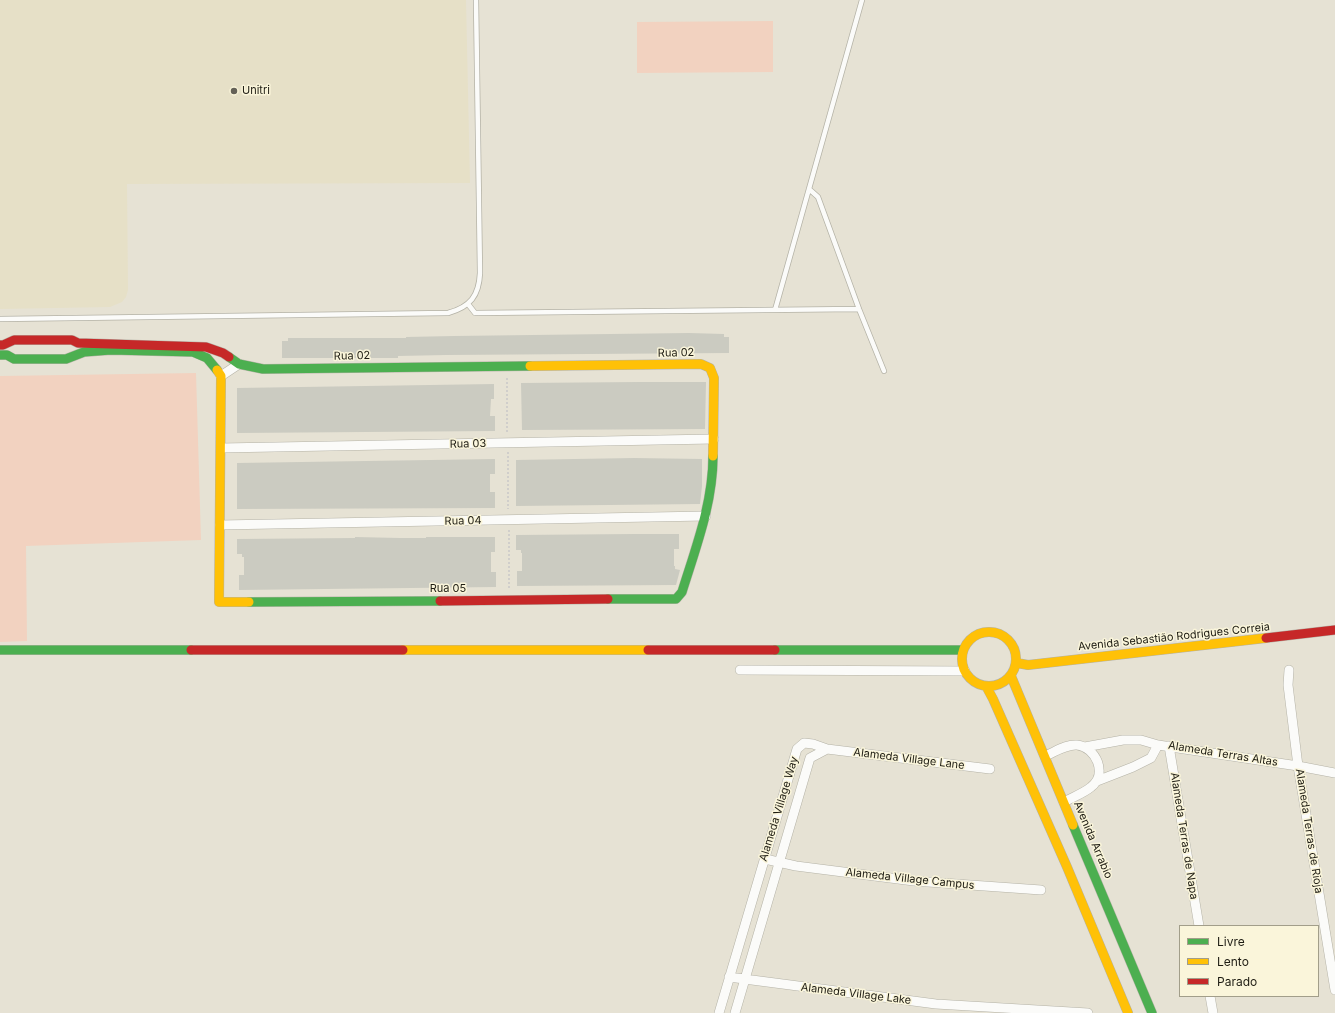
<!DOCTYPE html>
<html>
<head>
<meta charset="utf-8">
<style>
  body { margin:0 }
  #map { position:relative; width:1335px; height:1013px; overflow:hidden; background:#e6e2d4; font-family:Inter,sans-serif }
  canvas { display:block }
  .legend { position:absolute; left:1179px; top:925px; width:140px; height:72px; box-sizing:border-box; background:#faf5da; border:1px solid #a29e8a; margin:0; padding:5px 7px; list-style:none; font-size:12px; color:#1e1c13 }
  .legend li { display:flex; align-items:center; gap:8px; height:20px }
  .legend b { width:20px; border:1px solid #a29e8a }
</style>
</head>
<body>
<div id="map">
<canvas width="1335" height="1013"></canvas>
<ul class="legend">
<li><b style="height:5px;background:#4caf50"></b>Livre</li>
<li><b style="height:5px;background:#ffc107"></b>Lento</li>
<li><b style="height:5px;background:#c62828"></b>Parado</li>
</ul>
</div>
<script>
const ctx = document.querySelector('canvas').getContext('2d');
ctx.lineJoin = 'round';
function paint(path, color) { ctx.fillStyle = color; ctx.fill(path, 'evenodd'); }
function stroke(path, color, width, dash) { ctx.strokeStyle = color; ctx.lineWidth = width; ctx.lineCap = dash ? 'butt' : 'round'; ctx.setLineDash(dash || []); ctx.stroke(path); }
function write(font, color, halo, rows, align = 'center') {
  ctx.font = font + ' Inter,sans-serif'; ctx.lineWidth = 3; ctx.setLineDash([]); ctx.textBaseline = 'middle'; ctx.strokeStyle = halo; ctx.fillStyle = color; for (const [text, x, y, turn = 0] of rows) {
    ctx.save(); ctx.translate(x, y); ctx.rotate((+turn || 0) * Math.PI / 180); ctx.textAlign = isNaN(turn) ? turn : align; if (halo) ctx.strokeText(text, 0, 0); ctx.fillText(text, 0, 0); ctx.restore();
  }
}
paint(new Path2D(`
  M0,0H466L470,183L127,184L128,290L126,297L122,302L110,307L0,309Z`), '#e6e0c7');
paint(new Path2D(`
  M773,21V72L637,73V22Z
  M196,373L201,540L26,546L27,641L0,642V376Z`), '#f2d2c0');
paint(new Path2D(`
  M689,333L724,334V337H729V353L446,355L398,356V358H282V341H288V338H406V337L454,336Z
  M639,382H706L705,429L522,430L521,383Z
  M494,384V399H491L490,416H495V431L237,433V388Z
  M634,458L702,459V486L700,504L516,506V460Z
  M495,459V474H490V492H495V508L237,509V463Z
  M634,534H679V549H674V566H675V569L680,570L676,585L517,586V571H522V553H521V550H516V535Z
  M355,537L400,538H426V537H495V552H491V572H496V587L239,590V575H244V557H242V554H237V539L355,538Z`), '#cbcbc1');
const lane = new Path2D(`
  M809,189L818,197L859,309L884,371
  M468,304L475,313L859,309
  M775,310L862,0
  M0,319L448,313C470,307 479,296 480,273L476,0`);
const street = new Path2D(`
  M221,376L239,364
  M221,448L714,439
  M220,525L706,516
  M740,670L965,671
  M1289,670L1288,685L1298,766L1335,990
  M1169,746L1199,926
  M1085,747L1123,740H1141L1158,745L1298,766L1335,773
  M1045,756C1055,752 1066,744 1077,745C1096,747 1108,774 1091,787C1084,793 1073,797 1064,802
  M1097,781L1133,767L1151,758L1158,745
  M765,859L796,866L914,881L1041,890
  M729,977L936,1004L1088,1013
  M1210,996L1213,1013
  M719,1013L797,749L804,743L813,744L827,749L990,769
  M735,1013L810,758L827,749`);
const fast = new Path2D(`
  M0,355H7L14,359H66L84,352L111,350L193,352L207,358L217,370
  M229,357L239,364L263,369L530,366
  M608,599H676L682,592C696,547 713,503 713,456
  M249,602L440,601
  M0,650H191
  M775,650H963
  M1073,825L1152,1013`);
const slow = new Path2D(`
  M530,366L701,364L710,368L714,378L713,456
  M217,370L221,376L219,602H249
  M962 659a27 27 0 1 1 54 0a27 27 0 1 1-54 0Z
  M403,650H648
  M1017,663L1028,665L1266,638
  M1011,676L1073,825
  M986,686L993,699L1067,867L1128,1013`);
const jam = new Path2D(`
  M0,345H3L14,340H72L78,343L206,347L223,353L229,357
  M440,601L608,599
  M1266,638L1335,630
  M191,650H403
  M648,650H775`);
stroke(lane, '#b4b2a6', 6);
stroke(street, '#b4b2a6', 10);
stroke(fast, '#b4b2a6', 10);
stroke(slow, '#b4b2a6', 10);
stroke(jam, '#b4b2a6', 10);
stroke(new Path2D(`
  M507,378V433
  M508,452V509
  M509,530V589`), '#d0cecb', 2, [2, 2]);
stroke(lane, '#fbfbf9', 4.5);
stroke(street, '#fbfbf9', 9);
stroke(fast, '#4caf50', 9);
stroke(slow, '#ffc107', 9);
stroke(jam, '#c62828', 9);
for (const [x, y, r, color] of [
  [234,91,4,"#646157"]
]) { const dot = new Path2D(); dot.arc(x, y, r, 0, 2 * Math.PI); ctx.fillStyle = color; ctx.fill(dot); stroke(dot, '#faf5da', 1.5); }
write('11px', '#1e1c13', '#faf5da', [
  ["Unitri",242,91]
], 'left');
write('11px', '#1e1c13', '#faf5da', [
  ["Rua 02",676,353,-1],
  ["Rua 02",352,356,-1],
  ["Rua 03",468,444,-1],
  ["Rua 04",463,521,-1],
  ["Rua 05",448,589],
  ["Avenida Sebastião Rodrigues Correia",1174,637,-6],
  ["Alameda Terras Altas",1223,754,9],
  ["Alameda Village Lane",909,759,7],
  ["Alameda Village Way",779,809,-73],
  ["Alameda Terras de Rioja",1309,831,81],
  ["Alameda Terras de Napa",1184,836,81],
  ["Avenida Arrabio",1093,840,67],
  ["Alameda Village Campus",910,879,6],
  ["Alameda Village Lake",856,994,7]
]);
</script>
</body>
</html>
